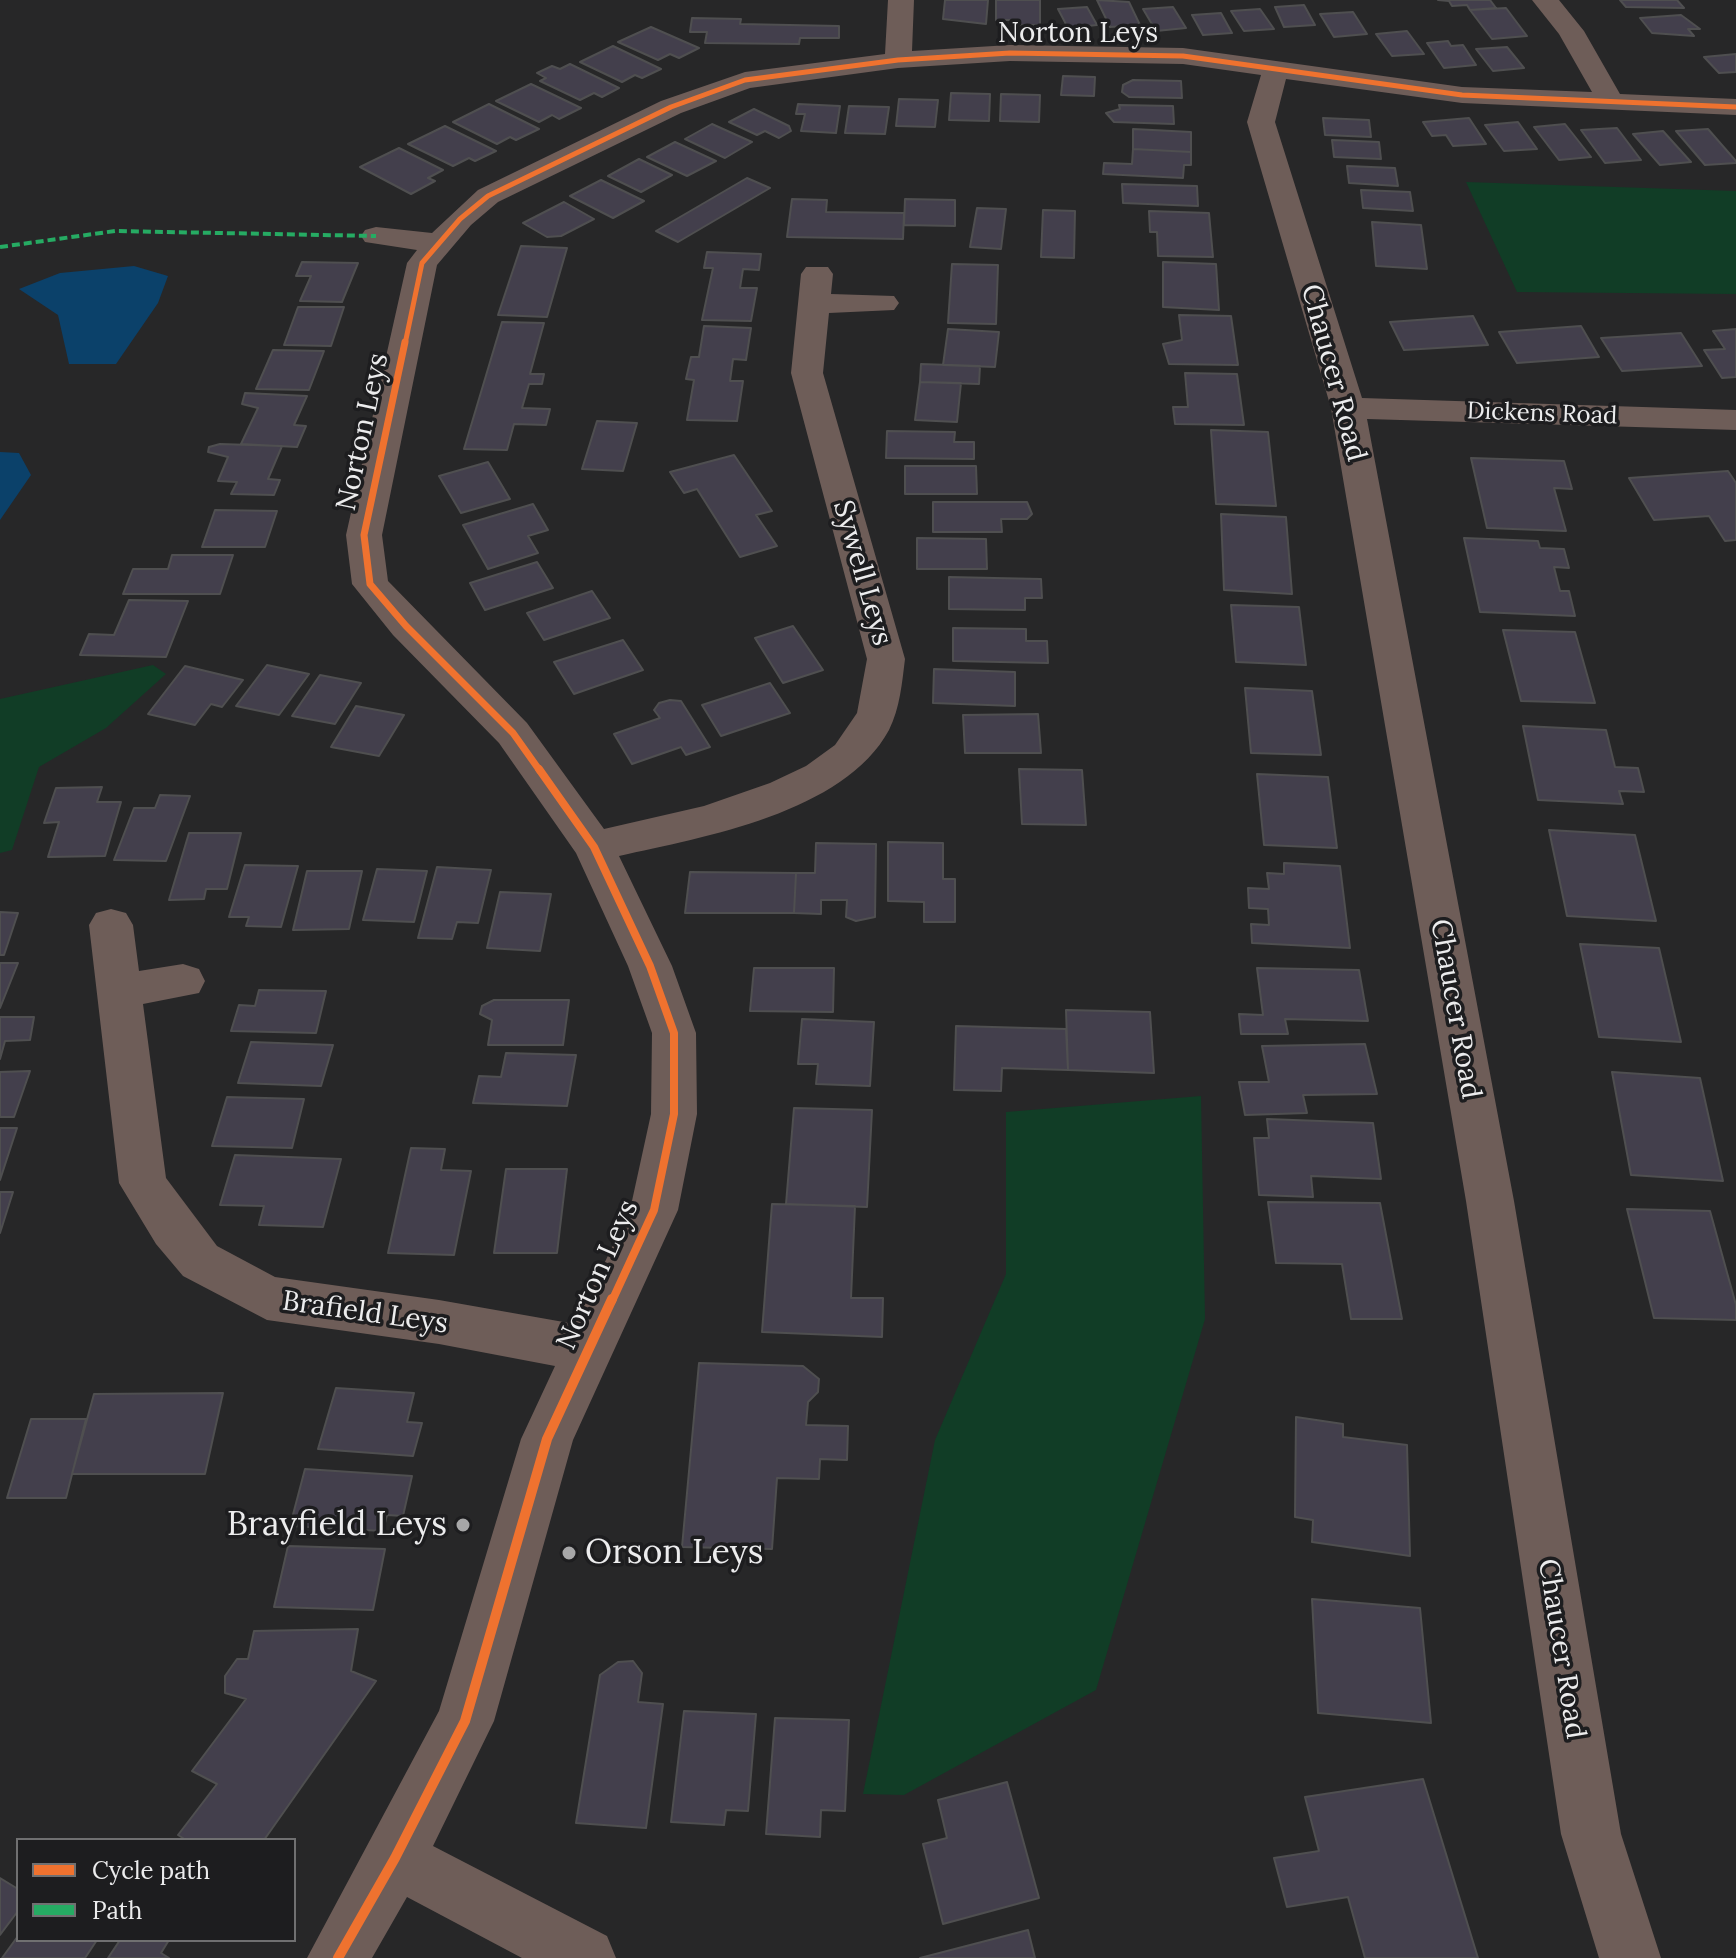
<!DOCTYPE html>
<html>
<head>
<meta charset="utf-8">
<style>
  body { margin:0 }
  #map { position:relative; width:1736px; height:1958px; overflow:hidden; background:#272728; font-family:Lora,serif }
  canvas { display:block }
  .legend { position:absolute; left:16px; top:1838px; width:280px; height:104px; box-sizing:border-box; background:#1d1d1f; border:2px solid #707071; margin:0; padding:10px 14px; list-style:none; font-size:24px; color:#ececed }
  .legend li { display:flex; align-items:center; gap:16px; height:40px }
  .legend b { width:40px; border:2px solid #707071 }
</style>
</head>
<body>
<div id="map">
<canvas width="1736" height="1958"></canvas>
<ul class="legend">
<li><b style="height:10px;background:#ef722f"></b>Cycle path</li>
<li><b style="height:10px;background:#26ab63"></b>Path</li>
</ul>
</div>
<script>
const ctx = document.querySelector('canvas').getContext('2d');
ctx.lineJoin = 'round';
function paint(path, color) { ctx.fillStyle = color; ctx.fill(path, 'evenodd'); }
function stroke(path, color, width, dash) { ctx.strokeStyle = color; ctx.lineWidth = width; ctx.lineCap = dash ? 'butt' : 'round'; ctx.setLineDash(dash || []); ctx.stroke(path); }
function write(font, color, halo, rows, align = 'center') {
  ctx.font = font + ' Lora,serif'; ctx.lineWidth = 7; ctx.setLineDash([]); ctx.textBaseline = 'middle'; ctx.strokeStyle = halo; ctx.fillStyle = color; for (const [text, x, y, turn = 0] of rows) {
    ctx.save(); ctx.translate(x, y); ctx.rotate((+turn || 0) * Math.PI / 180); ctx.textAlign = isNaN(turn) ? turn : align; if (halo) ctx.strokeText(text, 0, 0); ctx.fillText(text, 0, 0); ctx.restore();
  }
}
paint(new Path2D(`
  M1466,182L1736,191V294L1517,292Z
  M153,665L166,674L106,728L39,767L12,850L0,853V699Z
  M1201,1096L1205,1319L1096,1690L904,1795L863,1794L935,1440L1006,1274V1112Z`), '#113d26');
paint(new Path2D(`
  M134,266L168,276L158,303L116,364H69L58,315L19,289L60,273Z
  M0,452L19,453L31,475L0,520Z`), '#0b416a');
const building = new Path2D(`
  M945,0H988L986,24L943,19Z
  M996,0H1040V25H1013V20H996Z
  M1097,0L1129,2L1140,25L1110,27Z
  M1438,0H1490L1496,8L1470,10L1467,5L1452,6L1449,1Z
  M1620,0H1677L1684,8L1626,7Z
  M1304,5L1315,25L1284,27L1275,7Z
  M1087,7L1097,25L1068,28L1058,9Z
  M1173,7L1186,28L1156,31L1143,9Z
  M1506,8L1527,36L1492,39L1470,10Z
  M1260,9L1274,29L1244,31L1231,11Z
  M1353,12L1367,34L1334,37L1320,14Z
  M1221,13L1232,33L1203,35L1192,15Z
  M1681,15L1700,29H1688L1694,36L1652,33L1640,18Z
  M692,18L741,19L740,24L839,26V38H800L799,44L705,43L707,32H690Z
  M651,27L699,48L679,58L670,54L658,60L618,42Z
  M1407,31L1424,54L1392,56L1376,34Z
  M1448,41L1451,46L1463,45L1476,65L1444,68L1427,43Z
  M613,46L661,69L642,78L635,75L622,82L580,62Z
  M1507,47L1524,68L1493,71L1476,49Z
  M1736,54V72L1719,73L1704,57Z
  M570,64L619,88L602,97L594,93L580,100L540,81L546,78L537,73L552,66L560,69Z
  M1063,76L1095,77L1094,96L1061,95Z
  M1133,80L1181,81L1182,98L1129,97L1122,92L1123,85Z
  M531,84L581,108L559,119L552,115L539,122L496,101Z
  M951,93L990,94L989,121L949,120Z
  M1001,94L1040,95L1039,122L1000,121Z
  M899,99L938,100L935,127L896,126Z
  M489,104L539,129L516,140L510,137L497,144L453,122Z
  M798,104L840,106L836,133L801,131L805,114H796Z
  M1119,105L1173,106L1174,124L1114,122L1106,113L1120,109Z
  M849,106L889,107L885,134L845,133Z
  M754,109L789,126L791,131L779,138L765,131L757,135L729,122Z
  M1323,118L1369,120L1371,137L1325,135Z
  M1469,118L1486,144L1453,146L1446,135L1432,136L1423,122Z
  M1518,122L1537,149L1504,151L1485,125Z
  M712,124L752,142L725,158L685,139Z
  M1565,124L1591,157L1559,160L1534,127Z
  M445,126L496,151L475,161L469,158L453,166L408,144Z
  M1617,128L1641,160L1605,163L1581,130Z
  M1133,129L1191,132V152L1133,149Z
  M1708,129L1736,161V163L1705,165L1676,131Z
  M1663,131L1691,162L1660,165L1633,134Z
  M1332,140L1379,142L1381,159L1334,157Z
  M675,142L716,161L687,176L647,157Z
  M399,148L443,170L428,178L435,181L411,194L360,167Z
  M1133,149L1191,152V165H1184L1183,178L1103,174L1104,163L1132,164Z
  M639,159L672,175L641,192L608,176Z
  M1347,166L1395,168L1398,186L1349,183Z
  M747,178L770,188L678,242L656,231Z
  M601,180L644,201L613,218L570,196Z
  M1122,184L1197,186L1198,206L1123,203Z
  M1361,190L1410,192L1413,211L1363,208Z
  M792,199L827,200L826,212L904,213L903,239L787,237Z
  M905,199L955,200V226L904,225Z
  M564,202L594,219L561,236L547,237L523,223Z
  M977,208L1006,209L1001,249L970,247Z
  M1043,210L1075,211L1074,258L1041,257Z
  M1149,211L1209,213L1213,257L1158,256L1157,232H1150Z
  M1372,222L1421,225L1427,269L1376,266Z
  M521,246L567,248L547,317L498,315Z
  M707,252L761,254L759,270L743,269L740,288H757L751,321L702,320L713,268H704Z
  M302,262L358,263L342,302L300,301L311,276H296Z
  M1163,262L1216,264L1219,310L1163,307Z
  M952,264L998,265L996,324L948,323Z
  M298,307H344L331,346L284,345Z
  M1179,315L1231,316L1238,365L1169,364L1163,344L1182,340Z
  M1473,316L1488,345L1404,350L1390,322Z
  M502,322L544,323L530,374H544L542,384H529L522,408L550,409L546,425L514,424L507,450L464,449Z
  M704,326L751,328L746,360L733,359L730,381H743L737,421L687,420L694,380L686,379L691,357H699Z
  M1581,326L1599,357L1517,363L1499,332Z
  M948,329L999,332L995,367L943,365Z
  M1736,329V377L1722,378L1704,350L1725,349L1713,331Z
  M1681,333L1702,366L1622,371L1601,338Z
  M273,350L324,351L309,390L256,389Z
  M921,364L980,366L979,384L920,382Z
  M1185,373L1237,374L1244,425L1175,424L1173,407H1188Z
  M920,382L961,383L957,422L915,420Z
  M245,393L307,396L294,425L306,426L297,447L241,444L258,408L242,404Z
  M597,421L637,423L623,471L582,469Z
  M1211,430L1268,432L1276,506L1216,504Z
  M887,431L955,432L954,442H974V459L886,458Z
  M220,444L282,446L268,479L280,480L274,495L231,494L237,482L218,481L228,457L208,452L209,447Z
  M734,455L772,511L756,515L777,546L740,557L697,489L684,493L670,472Z
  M1471,458L1564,461L1572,489L1554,488L1566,531L1487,528Z
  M488,462L510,499L461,513L439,476Z
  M905,466H976L977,494H905Z
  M1728,471L1736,483V540L1725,541L1709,516L1654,520L1629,478Z
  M933,502H1027L1032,514L1027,519H1001L1002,532H933Z
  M533,504L548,530L528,536L538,553L488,569L463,525Z
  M215,510L277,511L265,547H202Z
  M1221,514L1286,517L1292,594L1224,590Z
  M917,538L986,539L987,569H917Z
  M1464,538L1538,541L1540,548L1564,549L1569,568L1554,567L1560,591H1569L1575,616L1480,612Z
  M172,555H233L220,594H123L133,569H168Z
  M537,562L553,588L485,610L470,583Z
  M949,577L1041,579L1042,598H1025V610L949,609Z
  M592,591L610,618L544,640L527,613Z
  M129,600L188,601L166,657L80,655L89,634L114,635Z
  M1231,605L1299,607L1306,665L1236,662Z
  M793,626L823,670L783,683L755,638Z
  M953,628L1026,629V641H1047L1048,663L953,661Z
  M1503,630L1575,632L1595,703L1521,701Z
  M623,640L643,670L574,694L554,662Z
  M267,665L309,674L279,715L236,706Z
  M185,666L243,680L222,707L211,704L195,725L148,714Z
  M934,669L1015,672V706L933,703Z
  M320,675L361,683L335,724L292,716Z
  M770,683L790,713L721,736L702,705Z
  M1245,688L1312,691L1321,755L1251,753Z
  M670,700L681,701L710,747L686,755L681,747L632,764L614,734L660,718L654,710L659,703Z
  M356,706L404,715L379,756L331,747Z
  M1038,714L1041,753H965L963,715Z
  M1523,726L1606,730L1615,767L1638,768L1644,792L1619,791L1623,804L1538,800Z
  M1019,769L1082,770L1086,825L1022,824Z
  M1257,774L1328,777L1337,848L1264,845Z
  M102,787L97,802H121L105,856L48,857L59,822L44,823L56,788Z
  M160,795L190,796L166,861L114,860L134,808H155Z
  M1549,830L1635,835L1656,921L1567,916Z
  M189,833H241L227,889H206L204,899L169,900Z
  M888,842L943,843V879H955V922H924V902L888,901Z
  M816,843L876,844L875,917L856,921L846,917L847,900H821V914L794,913L796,873H815Z
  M1284,863L1340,866L1350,948L1252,943L1251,924L1269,925L1268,909L1249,908L1248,888L1269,889L1267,873L1284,874Z
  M245,865L298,866L281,927L246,926L249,917H229Z
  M437,867L491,870L478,923L457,922L452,939L418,938Z
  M377,869L427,871L414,922L363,920Z
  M307,871H362L349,929L293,930Z
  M690,872L796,873L794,913H685Z
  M500,892L551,894L540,951L487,948Z
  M0,912L18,913L4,955H0Z
  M1580,944L1659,948L1681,1042L1599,1037Z
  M0,963H18L0,1008Z
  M754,968H834L833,1012L750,1011Z
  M1257,968L1359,970L1368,1021L1285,1019L1288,1034H1241L1239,1014L1263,1015Z
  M259,990L326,991L316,1033L231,1031L239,1005L255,1006Z
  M494,1000H569L563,1045H488L492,1020L480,1014L482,1006Z
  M1066,1010L1150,1012L1154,1073L1068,1070Z
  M0,1017H34L30,1040L5,1041L0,1059Z
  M802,1019L874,1022L870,1086L816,1084L818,1064H798Z
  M956,1026L1066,1029L1068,1070L1002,1068L1001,1091L954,1090Z
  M251,1042L333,1045L321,1086L238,1083Z
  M1365,1044L1377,1094L1303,1095L1307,1113L1245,1115L1239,1082H1269L1262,1046Z
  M506,1053L576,1055L567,1106L473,1103L479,1076L501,1077Z
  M30,1071L14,1117H0V1072Z
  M1612,1072L1700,1078L1723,1181L1631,1175Z
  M227,1097L304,1099L292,1148L212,1146Z
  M794,1108L872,1110L867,1207L786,1204Z
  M1267,1119L1373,1123L1381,1179L1311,1176L1313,1197L1259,1195L1254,1138H1269Z
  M0,1128H17L0,1180Z
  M411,1148L445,1149L441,1170L471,1171L454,1255L388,1253Z
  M235,1155L341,1159L323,1227L259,1225L264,1206L220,1205Z
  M506,1169H567L557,1253H494Z
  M0,1192H13L0,1233Z
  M1268,1202L1380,1203L1402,1319H1351L1342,1264L1276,1263Z
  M772,1204L855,1206L851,1298H883L882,1337L762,1332Z
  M1627,1209L1710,1211L1736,1305V1320L1654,1318Z
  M699,1363L803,1366L819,1379L818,1392L808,1402L806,1425L848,1426L847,1460L820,1459L819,1479L777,1478L772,1549L682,1547Z
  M336,1388L414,1393L407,1422L422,1423L413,1456L318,1449Z
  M223,1393L205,1474H72L94,1394Z
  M1296,1417L1343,1424V1437L1407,1445L1410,1556L1312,1542L1313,1520L1295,1517Z
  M31,1419H86L66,1498H7Z
  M305,1469L412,1476L403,1516L387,1515L383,1531L290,1526Z
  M288,1546L385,1549L373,1610L274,1607Z
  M1312,1599L1420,1608L1431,1723L1318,1713Z
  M358,1629L351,1671L376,1681L264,1840H186L178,1835L217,1784L192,1771L246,1699L225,1693V1676L237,1659H248L254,1631Z
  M633,1661L642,1673L638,1702L663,1704L646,1828L576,1823L600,1675L618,1662Z
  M684,1711L756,1714L748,1811L726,1810L724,1825L671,1822Z
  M775,1718L849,1720L845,1811L821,1810L820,1837L766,1834Z
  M1423,1779L1478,1958H1365L1348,1897L1287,1907L1274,1858L1319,1851L1305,1797Z
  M1007,1782L1039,1898L943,1924L923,1844L947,1838L938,1800Z
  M0,1878L18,1889V1911L0,1935Z
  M1028,1930L1035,1958H920Z
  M18,1936V1940H97L85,1958H2Z
  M120,1940H169L161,1953L169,1958H108Z`);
paint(building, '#433f4c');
stroke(building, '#4f4f50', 2);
paint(new Path2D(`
  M888,0H914L912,51L1010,45L1183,48L1462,87L1592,92L1559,34L1532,0H1559L1584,31L1620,94L1736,99V115L1462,103L1286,79L1275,122L1362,398L1736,410V430L1367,419L1514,1201L1621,1834L1661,1958H1599L1561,1834L1466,1201L1331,408L1247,122L1261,75L1183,64L1010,61L898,68L750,88L681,113L498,202L471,225L437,265L382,535L388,581L527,723L604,829L704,806L770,783L806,766L835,745L857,713L867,659L791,373L801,274L806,267H828L833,274L831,294L894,296L899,303L894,310L829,313L823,373L905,659C902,683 900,708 889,730C844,813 704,837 619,856L672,966L696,1033L697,1114L678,1210L573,1440L494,1721L433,1846L607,1936L616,1958H522L407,1897L372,1958H307L439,1711L521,1439L555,1366L439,1344L267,1320L183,1276L156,1244L119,1183L89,925L96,913L111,909L126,913L133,925L139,971L183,964L199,969L205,981L199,993L143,1004L166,1178L217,1246L275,1277L439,1300L575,1324L630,1210L651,1114L652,1033L628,966L576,853L499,743L393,635L352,584L346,535L407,263L417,250L365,242L361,236L365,230L376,227L432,233L478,190L661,101L745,72L885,54Z`), '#6e5d58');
stroke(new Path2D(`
  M0,247L115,231L376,236`), '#26ab63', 4, [8, 4]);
stroke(new Path2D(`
  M405,344L422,263L460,219L488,196L671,107L745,80L898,60L1010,53L1183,56L1462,95L1736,107`), '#ef722f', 5);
stroke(new Path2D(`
  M405,342L364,535L370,584L406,626L513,733L540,771`), '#ef722f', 7);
stroke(new Path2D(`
  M539,769L594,847L650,966L674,1033V1114L654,1210L612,1301`), '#ef722f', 8);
stroke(new Path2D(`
  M338,1958L395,1858L465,1721L547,1439L612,1299`), '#ef722f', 10);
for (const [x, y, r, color] of [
  [463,1525,8,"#a7a7a8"],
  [569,1553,8,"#a7a7a8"]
]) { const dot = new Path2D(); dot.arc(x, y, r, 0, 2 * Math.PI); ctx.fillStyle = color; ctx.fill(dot); stroke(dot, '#1d1d1f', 3); }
write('24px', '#ececed', '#1d1d1f', [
  ["Dickens Road",1542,414,2]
]);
write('28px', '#ececed', '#1d1d1f', [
  ["Norton Leys",1078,34],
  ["Chaucer Road",1333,373,75],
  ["Norton Leys",363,432,-78],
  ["Sywell Leys",862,573,74],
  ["Chaucer Road",1455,1009,80],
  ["Norton Leys",598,1275,-66],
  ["Brafield Leys",365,1313,8],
  ["Chaucer Road",1561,1649,81]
]);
write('34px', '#ececed', '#1d1d1f', [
  ["Brayfield Leys",447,1525],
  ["Orson Leys",585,1553,"left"]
], 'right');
</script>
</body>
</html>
